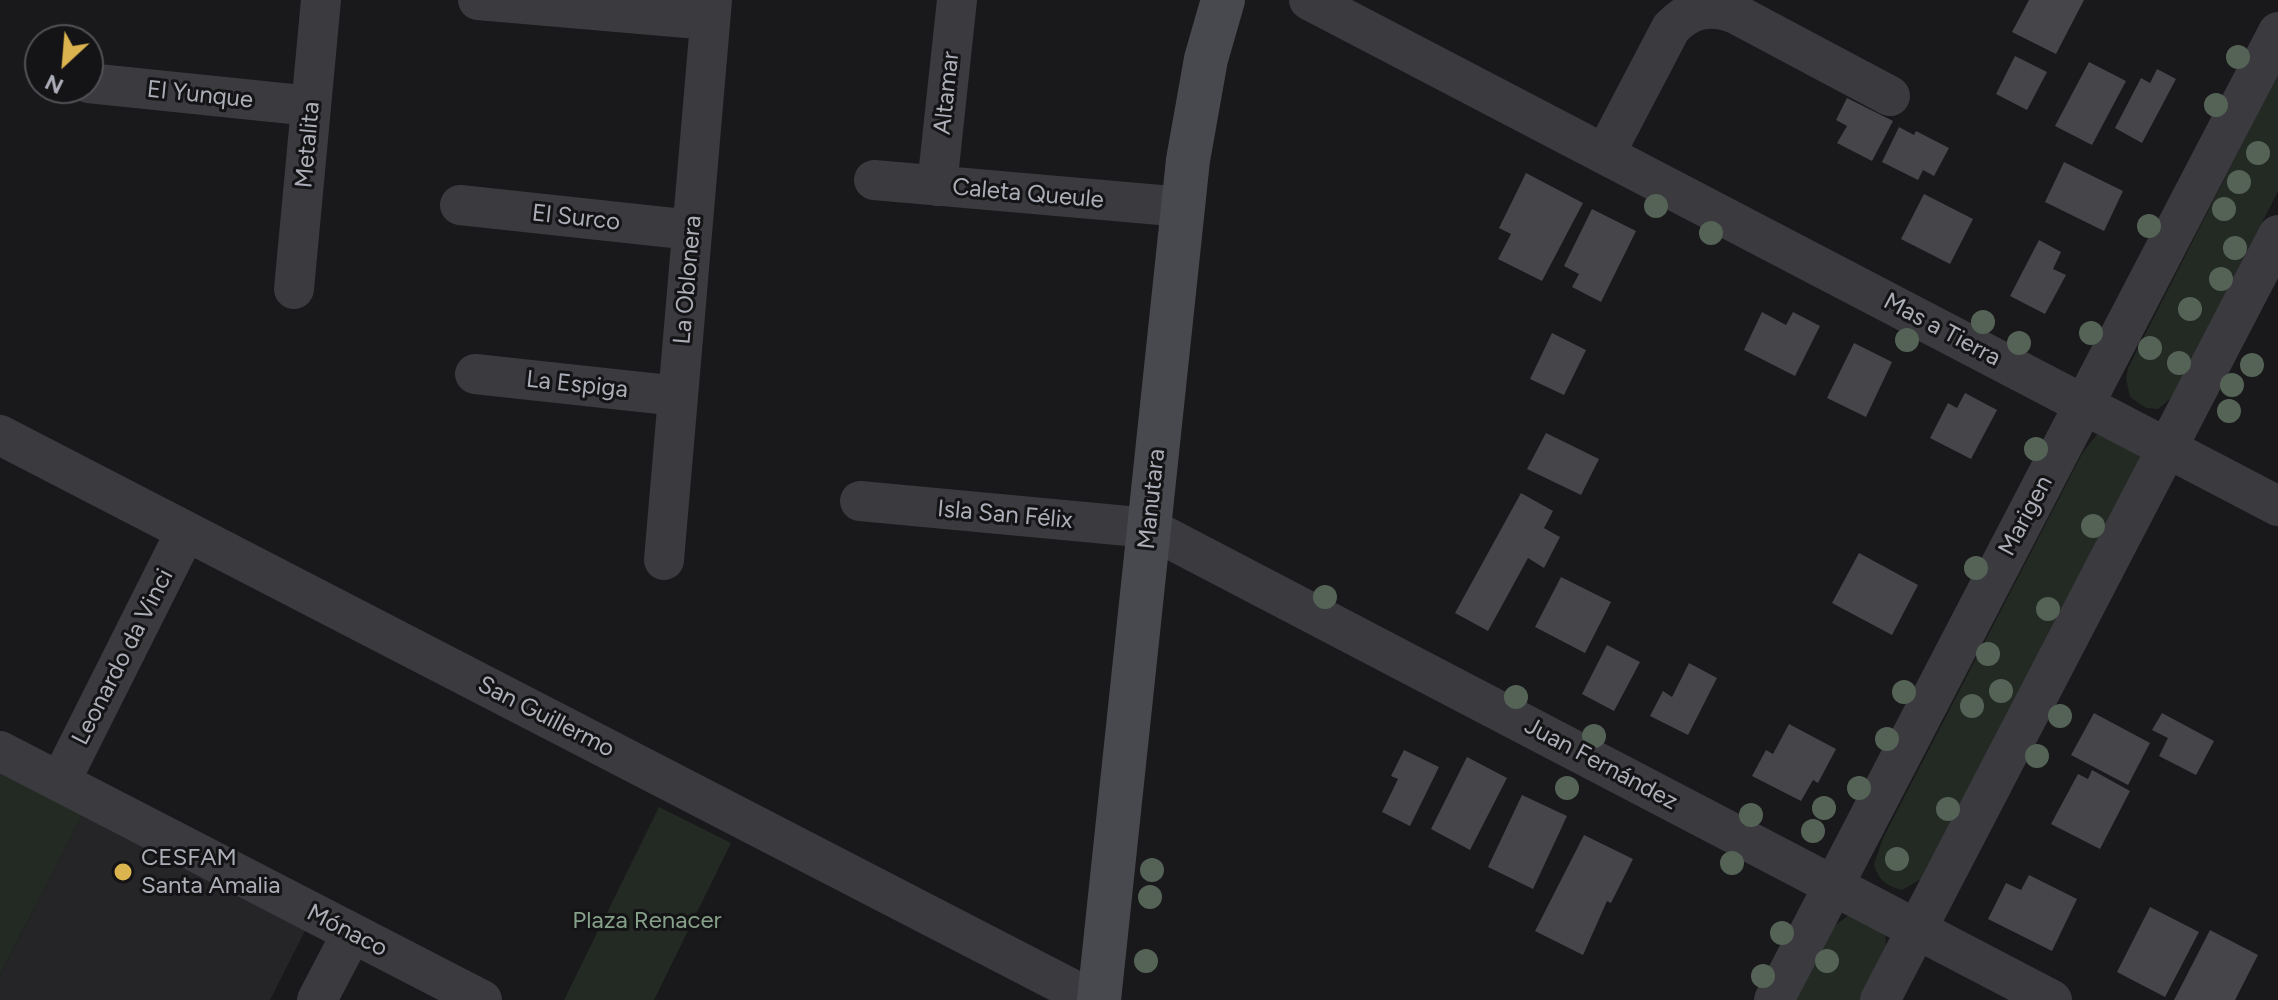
<!DOCTYPE html>
<html>
<head>
<meta charset="utf-8">
<style>
  body { margin:0 }
  #map { position:relative; width:2278px; height:1000px; overflow:hidden; background:#19181a; font-family:Figtree,sans-serif }
  canvas { display:block }
  .north { position:absolute; left:24px; top:24px; width:80px; height:80px; box-sizing:border-box; background:#141315; border:2px solid #515156; border-radius:50%; rotate:206deg; font-size:22px; font-weight:700; line-height:32px; text-align:center; color:#acafb8 }
  .north::after { content:''; display:block; margin:auto; width:28px; height:36px; background:#dcb44f; clip-path:polygon(50% 0,100% 100%,50% 72%,0 100%) }
</style>
</head>
<body>
<div id="map">
<canvas width="2278" height="1000"></canvas>
<div class="north">N</div>
</div>
<script>
const ctx = document.querySelector('canvas').getContext('2d');
ctx.lineJoin = 'round';
function paint(path, color) { ctx.fillStyle = color; ctx.fill(path, 'evenodd'); }
function stroke(path, color, width, dash) { ctx.strokeStyle = color; ctx.lineWidth = width; ctx.lineCap = dash ? 'butt' : 'round'; ctx.setLineDash(dash || []); ctx.stroke(path); }
function write(font, color, halo, rows, align = 'center') {
  ctx.font = font + ' Figtree,sans-serif'; ctx.lineWidth = 6; ctx.setLineDash([]); ctx.textBaseline = 'middle'; ctx.strokeStyle = halo; ctx.fillStyle = color; for (const [text, x, y, turn = 0] of rows) {
    ctx.save(); ctx.translate(x, y); ctx.rotate((+turn || 0) * Math.PI / 180); ctx.textAlign = isNaN(turn) ? turn : align; if (halo) ctx.strokeText(text, 0, 0); ctx.fillText(text, 0, 0); ctx.restore();
  }
}
paint(new Path2D(`
  M82,815L306,929L270,1000H0V975Z`), '#252527');
paint(new Path2D(`
  M2278,74V191L2175,395L2158,409L2146,408L2130,397L2126,379L2128,368Z
  M2098,433L2140,450V462L1921,879L1902,890C1887,886 1878,880 1874,864L1883,838L2083,452Z
  M0,772L82,815L0,975Z
  M659,807L731,843L654,1000H564Z
  M1853,912L1885,929L1886,948L1861,1000H1796L1833,927Z`), '#232a24');
paint(new Path2D(`
  M2029,0H2084L2056,54L2012,32Z
  M2015,56L2047,72L2027,110L1996,94Z
  M2089,62L2126,81L2092,145L2055,126Z
  M2157,69L2176,79L2142,143L2115,128L2141,78L2150,83Z
  M1847,98L1893,121L1872,161L1837,143L1847,126L1836,120Z
  M1899,127L1914,135L1916,131L1949,148L1934,176L1923,170L1918,180L1882,162Z
  M2064,162L2123,191L2104,231L2045,202Z
  M1526,173L1583,203L1542,281L1498,259L1511,234L1499,228Z
  M1924,194L1973,219L1950,264L1901,239Z
  M1592,209L1636,231L1601,302L1572,287L1579,274L1564,266Z
  M2039,240L2061,252L2053,269L2066,275L2045,314L2010,296Z
  M1762,312L1786,325L1793,312L1820,326L1795,376L1744,350Z
  M1552,333L1586,350L1564,395L1530,379Z
  M1854,343L1892,362L1866,417L1827,398Z
  M1965,393L1997,410L1971,459L1930,438L1948,403L1957,408Z
  M1546,433L1599,459L1581,495L1527,469Z
  M1521,493L1553,511L1544,528L1560,537L1544,568L1528,558L1488,631L1455,613Z
  M1859,553L1918,585L1892,635L1832,603Z
  M1561,577L1611,602L1585,653L1535,627Z
  M1607,645L1640,662L1614,711L1582,694Z
  M1689,663L1717,678L1688,735L1650,716L1663,691L1672,697Z
  M2094,713L2150,743L2128,785L2071,755Z
  M2162,713L2214,741L2196,775L2159,756L2168,738L2152,730Z
  M1789,724L1836,749L1818,783L1813,780L1801,801L1752,776L1766,750L1773,754Z
  M1404,750L1439,767L1410,826L1382,812L1398,779L1391,776Z
  M1467,757L1507,778L1470,850L1431,829Z
  M2092,770L2130,791L2100,849L2051,824L2078,774L2088,779Z
  M1522,795L1567,816L1533,889L1488,867Z
  M1584,835L1633,859L1611,903L1607,901L1583,955L1535,931Z
  M2029,875L2077,899L2052,951L1988,919L2006,883L2021,890Z
  M2150,907L2199,932L2165,997L2117,972Z
  M2210,930L2258,955L2235,1000H2174Z`), '#46464a');
stroke(new Path2D(`
  M478,0L710,20
  M1309,0L2278,506
  M88,83L311,106
  M1605,154L1671,28C1690,8 1711,4 1736,14L1890,96
  M874,180L1183,207
  M937,186L957,0
  M460,205L692,230
  M294,289L321,0
  M475,374L678,396
  M0,435L1093,1000
  M860,501L1149,528L2052,1000
  M664,560L712,0
  M0,751L482,1000
  M60,782L186,531
  M317,1000L352,933
  M1774,1000L2278,32
  M1880,1000L2278,235`), '#3a3a3f', 40);
stroke(new Path2D(`
  M1099,1000L1188,160L1206,59L1223,0`), '#48494e', 44);
ctx.fillStyle = '#556357';
for (const [x, y] of [
  [2238,57],
  [2216,105],
  [2258,153],
  [2239,182],
  [1656,206],
  [2224,209],
  [2149,226],
  [1711,233],
  [2235,248],
  [2221,279],
  [2190,309],
  [1983,322],
  [2091,333],
  [1907,340],
  [2019,343],
  [2150,348],
  [2179,363],
  [2252,365],
  [2232,385],
  [2229,411],
  [2036,449],
  [2093,526],
  [1976,568],
  [1325,597],
  [2048,609],
  [1988,654],
  [2001,691],
  [1904,692],
  [1516,697],
  [1972,706],
  [2060,716],
  [1594,736],
  [1887,739],
  [2037,756],
  [1567,788],
  [1859,788],
  [1824,808],
  [1948,809],
  [1751,815],
  [1813,831],
  [1897,859],
  [1732,863],
  [1152,870],
  [1150,897],
  [1782,933],
  [1146,961],
  [1827,961],
  [1763,976]
]) { ctx.beginPath(); ctx.arc(x, y, 12, 0, 2 * Math.PI); ctx.fill(); }
for (const [x, y, r, color] of [
  [123,872,10,"#dcb44f"]
]) { const dot = new Path2D(); dot.arc(x, y, r, 0, 2 * Math.PI); ctx.fillStyle = color; ctx.fill(dot); stroke(dot, '#141315', 3); }
write('24px', '#acafb8', '#141315', [
  ["Altamar",947,93,-84],
  ["El Yunque",200,95,6],
  ["Metalita",308,145,-85],
  ["Caleta Queule",1028,194,5],
  ["El Surco",576,218,6],
  ["La Oblonera",688,280,-85],
  ["Mas a Tierra",1942,330,28],
  ["La Espiga",577,385,6],
  ["Manutara",1152,499,-84],
  ["Isla San Félix",1005,515,5],
  ["Marigen",2026,516,-62],
  ["Leonardo da Vinci",123,657,-63],
  ["San Guillermo",546,717,27],
  ["Juan Fernández",1601,764,28],
  ["Mónaco",347,931,27]
]);
write('24px', '#acafb8', '#141315', [
  ["CESFAM",141,858],
  ["Santa Amalia",141,886]
], 'left');
write('24px', '#86a189', '#141315', [
  ["Plaza Renacer",647,921]
]);
</script>
</body>
</html>
